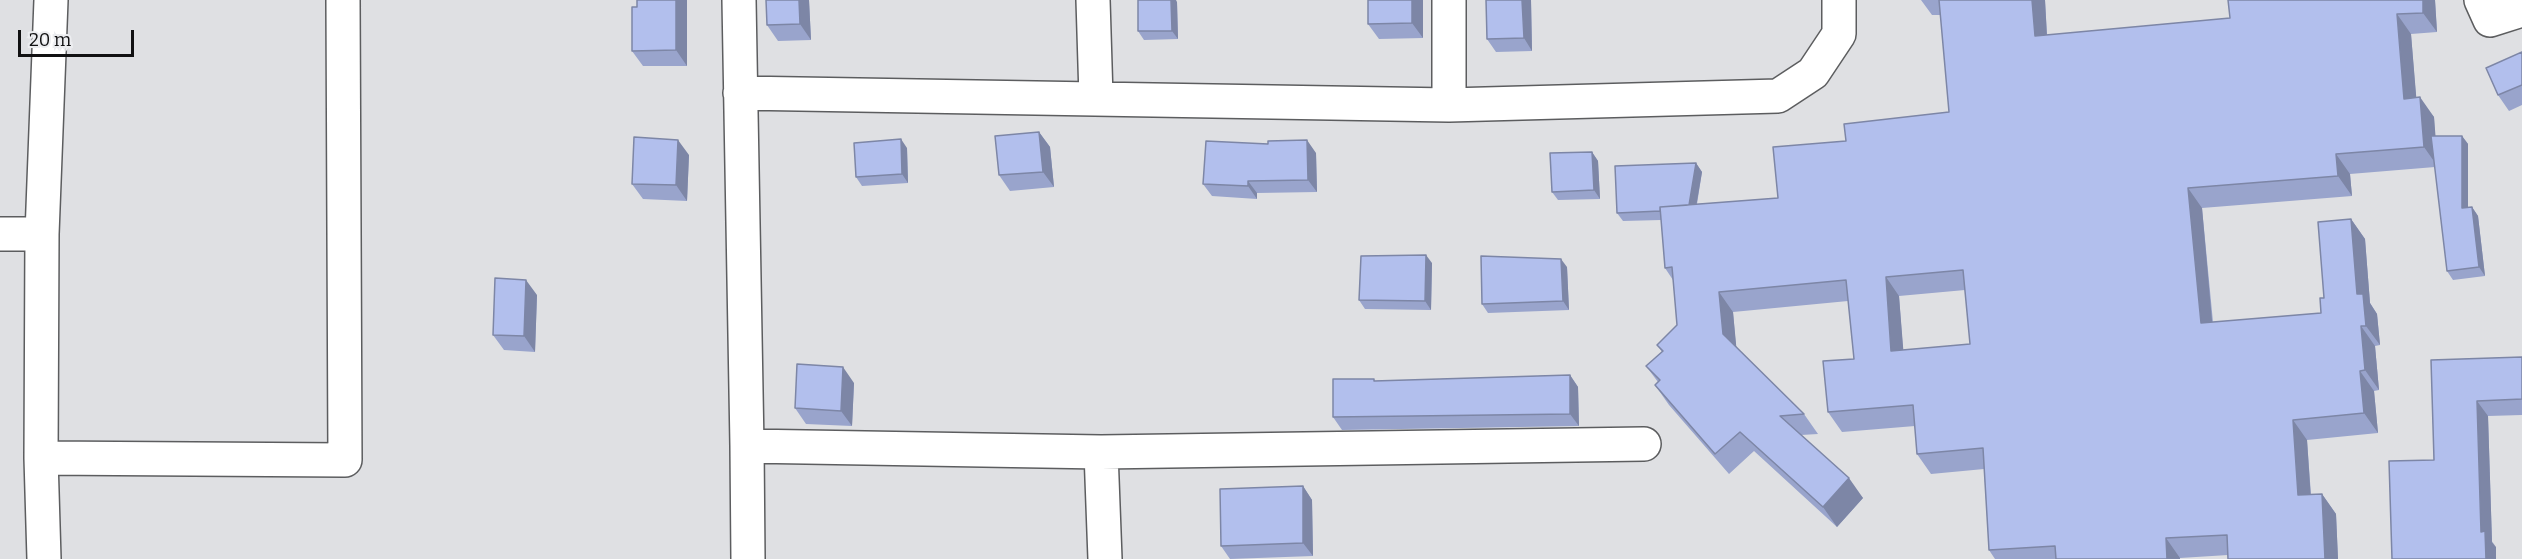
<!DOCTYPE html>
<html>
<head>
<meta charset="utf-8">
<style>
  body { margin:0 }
  #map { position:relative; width:2522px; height:559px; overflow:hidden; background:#dfe0e3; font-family:Bitter,serif }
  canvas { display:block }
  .scale { position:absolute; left:18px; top:30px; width:116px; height:27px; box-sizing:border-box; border:3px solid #111112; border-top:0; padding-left:8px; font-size:18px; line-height:21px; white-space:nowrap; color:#111112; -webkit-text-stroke:4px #ecedf0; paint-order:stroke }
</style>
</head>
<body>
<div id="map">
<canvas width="2522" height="559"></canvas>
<div class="scale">20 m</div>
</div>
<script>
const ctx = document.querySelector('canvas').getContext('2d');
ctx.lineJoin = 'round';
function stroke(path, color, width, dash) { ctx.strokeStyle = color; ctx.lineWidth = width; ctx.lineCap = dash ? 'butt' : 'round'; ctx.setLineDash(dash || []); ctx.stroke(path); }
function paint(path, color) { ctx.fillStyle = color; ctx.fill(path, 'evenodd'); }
const minor = new Path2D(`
  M739,0L747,446L1101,452L1644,444
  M1093,0L1096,97
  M2481,0L2490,20L2522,10
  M740,93L1449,105L1778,96L1813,73L1839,34V0
  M1449,105V0
  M0,234H42
  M747,446L748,559
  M1101,452L1105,559
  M41,458L345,460L343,0
  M44,559L41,458L42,234L51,0`);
stroke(minor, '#5c5d5f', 36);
stroke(minor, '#fff', 33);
paint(new Path2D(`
  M637,0H687V66H643L632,51L637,7Z
  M809,0L811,40L778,41L767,25Z
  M1423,0V38L1379,39L1368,24Z
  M1486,0H1531L1532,51L1496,52L1487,39Z
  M1921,0H2045L2047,35L2435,0L2437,32L2411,34L2416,97L2434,117L2435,136H2462L2468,144V208L2472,207L2478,216L2485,276L2453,280L2447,271L2435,167L2350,174L2352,196L2202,208L2213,322L2321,313L2324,298L2351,219L2365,239L2370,303L2377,314L2380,345L2375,346L2379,390L2374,391L2378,433L2307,440L2311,495L2322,494L2336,514L2338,559H2228V555L2180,558V559H1995L1989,550L1984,469L1931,474L1917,454L1915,426L1842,432L1828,412L1854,359L1848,301L1733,312L1736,347L1804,414L1818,434L1801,435L1863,498L1837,527L1754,451L1729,474L1669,405L1655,385L1658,382L1646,366L1662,352L1657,345L1677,325L1673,280L1665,268L1661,220L1623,221L1617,213L1696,163L1702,172L1697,204L1778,198L1846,141L1949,112L1941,15H1932ZM1965,290L1970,344L1903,350L1899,296Z
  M1177,2L1178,39L1144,40L1138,31Z
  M2522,52V105L2509,111L2498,95Z
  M1039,132L1050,147L1054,187L1010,191L999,175Z
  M907,148L908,183L862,186L856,177Z
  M1592,152L1598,161L1600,199L1558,200L1552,192Z
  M1316,153L1317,192L1257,193V199L1212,196L1203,184Z
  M689,155L687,201L643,199L632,184Z
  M1432,263L1431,310L1365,309L1359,300Z
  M1567,267L1569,310L1488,313L1482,304Z
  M537,295L535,352L504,350L493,335Z
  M2522,357V415L2488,416L2492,542L2496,547L2434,460L2431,360Z
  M1570,375L1578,387L1579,426L1342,430L1333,417L1376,381Z
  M854,383L852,426L806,424L795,408Z
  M1303,486L1312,500L1313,556L1230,559L1221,546Z`), '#99a4cc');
paint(new Path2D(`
  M676,0H687V66L676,50Z
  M799,0H809L811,40L800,24Z
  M1171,0H1176L1177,2L1178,39L1172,31Z
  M1412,0H1423V38L1412,23Z
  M1522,0H1531L1532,51L1524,38Z
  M2032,0H2045L2048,56L2035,36Z
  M2423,0H2435L2437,32L2423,13Z
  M2397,14L2411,34L2418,118L2404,99Z
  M2420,97L2434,117L2438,167L2424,147Z
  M1039,132L1050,147L1054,187L1043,172Z
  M2462,136L2468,144V217L2462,208Z
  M901,139L907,148L908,183L902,174Z
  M678,140L689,155L687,201L676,185Z
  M1307,140L1316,153L1317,192L1308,180Z
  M1592,152L1598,161L1600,199L1594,190Z
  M2336,154L2350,174L2352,196L2338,176Z
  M1696,163L1702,172L1694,219L1688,210Z
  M1248,181L1257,193V199L1248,186Z
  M2188,188L2202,208L2214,343L2201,323Z
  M2472,207L2478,216L2485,276L2479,267Z
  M2351,219L2365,239L2370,303L2377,314L2380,345L2366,326L2357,294Z
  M1426,255L1432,263L1431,310L1425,301Z
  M1561,259L1567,267L1569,310L1563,301Z
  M1886,277L1899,296L1905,371L1891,351Z
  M526,280L537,295L535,352L524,336Z
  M1719,292L1733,312L1737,354L1723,334Z
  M2361,326L2375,346L2379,390L2365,370Z
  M843,367L854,383L852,426L841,411Z
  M2360,371L2374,391L2378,433L2364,413Z
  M1570,375L1578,387L1579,426L1570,414Z
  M2477,401L2488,416L2492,542L2496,547V559H2486L2481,532Z
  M2293,420L2307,440L2312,515L2298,495Z
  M1849,478L1863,498L1837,527L1823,507Z
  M1303,486L1312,500L1313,556L1303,543Z
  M2322,494L2336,514L2338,559H2325Z
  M2166,538L2180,558V559H2167Z`), '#7d86a6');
const building = new Path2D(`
  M637,0H676V50L632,51V7H637Z
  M766,0H799L800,24L767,25Z
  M1138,0H1171L1172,31H1138Z
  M1368,0H1412V23L1368,24Z
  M1486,0H1522L1524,38L1487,39Z
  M1939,0H2032L2035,36L2230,18L2228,0H2423V13L2397,14L2404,99L2420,97L2424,147L2336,154L2338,176L2188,188L2201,323L2321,313L2320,298H2324L2318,222L2351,219L2357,294H2363L2366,326H2361L2365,370L2360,371L2364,413L2293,420L2298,495L2322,494L2325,559H2228L2227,535L2166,538L2167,559H2056L2055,546L1989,550L1983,448L1917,454L1913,405L1828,412L1823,361L1854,359L1846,280L1719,292L1723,334L1804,414L1780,416L1849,478L1823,507L1740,432L1715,454L1655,385L1660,380L1646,366L1663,351L1657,345L1677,325L1672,267L1665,268L1660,207L1778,198L1773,147L1846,141L1844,124L1949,112ZM1963,270L1970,344L1891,351L1886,277Z
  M2522,52V85L2498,95L2486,68Z
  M1039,132L1043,172L999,175L995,136Z
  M2431,136H2462V208L2472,207L2479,267L2447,271Z
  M634,137L678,140L676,185L632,184Z
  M901,139L902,174L856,177L854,143Z
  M1307,140L1308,180L1248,181V186L1203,184L1206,141L1268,144V141Z
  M1592,152L1594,190L1552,192L1550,153Z
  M1696,163L1689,205L1660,207V211L1617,213L1615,166Z
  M1426,255L1425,301L1359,300L1361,256Z
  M1481,256L1561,259L1563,301L1482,304Z
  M495,278L526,280L524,336L493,335Z
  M2522,357V399L2477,401L2481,532L2485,531L2486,559H2392L2389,461L2434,460L2431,360Z
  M797,364L843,367L841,411L795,408Z
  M1570,375V414L1333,417V379H1374V381Z
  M1303,486V543L1221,546L1220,489Z`);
paint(building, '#b2bfed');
stroke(building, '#7d86a6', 1.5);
</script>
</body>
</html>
